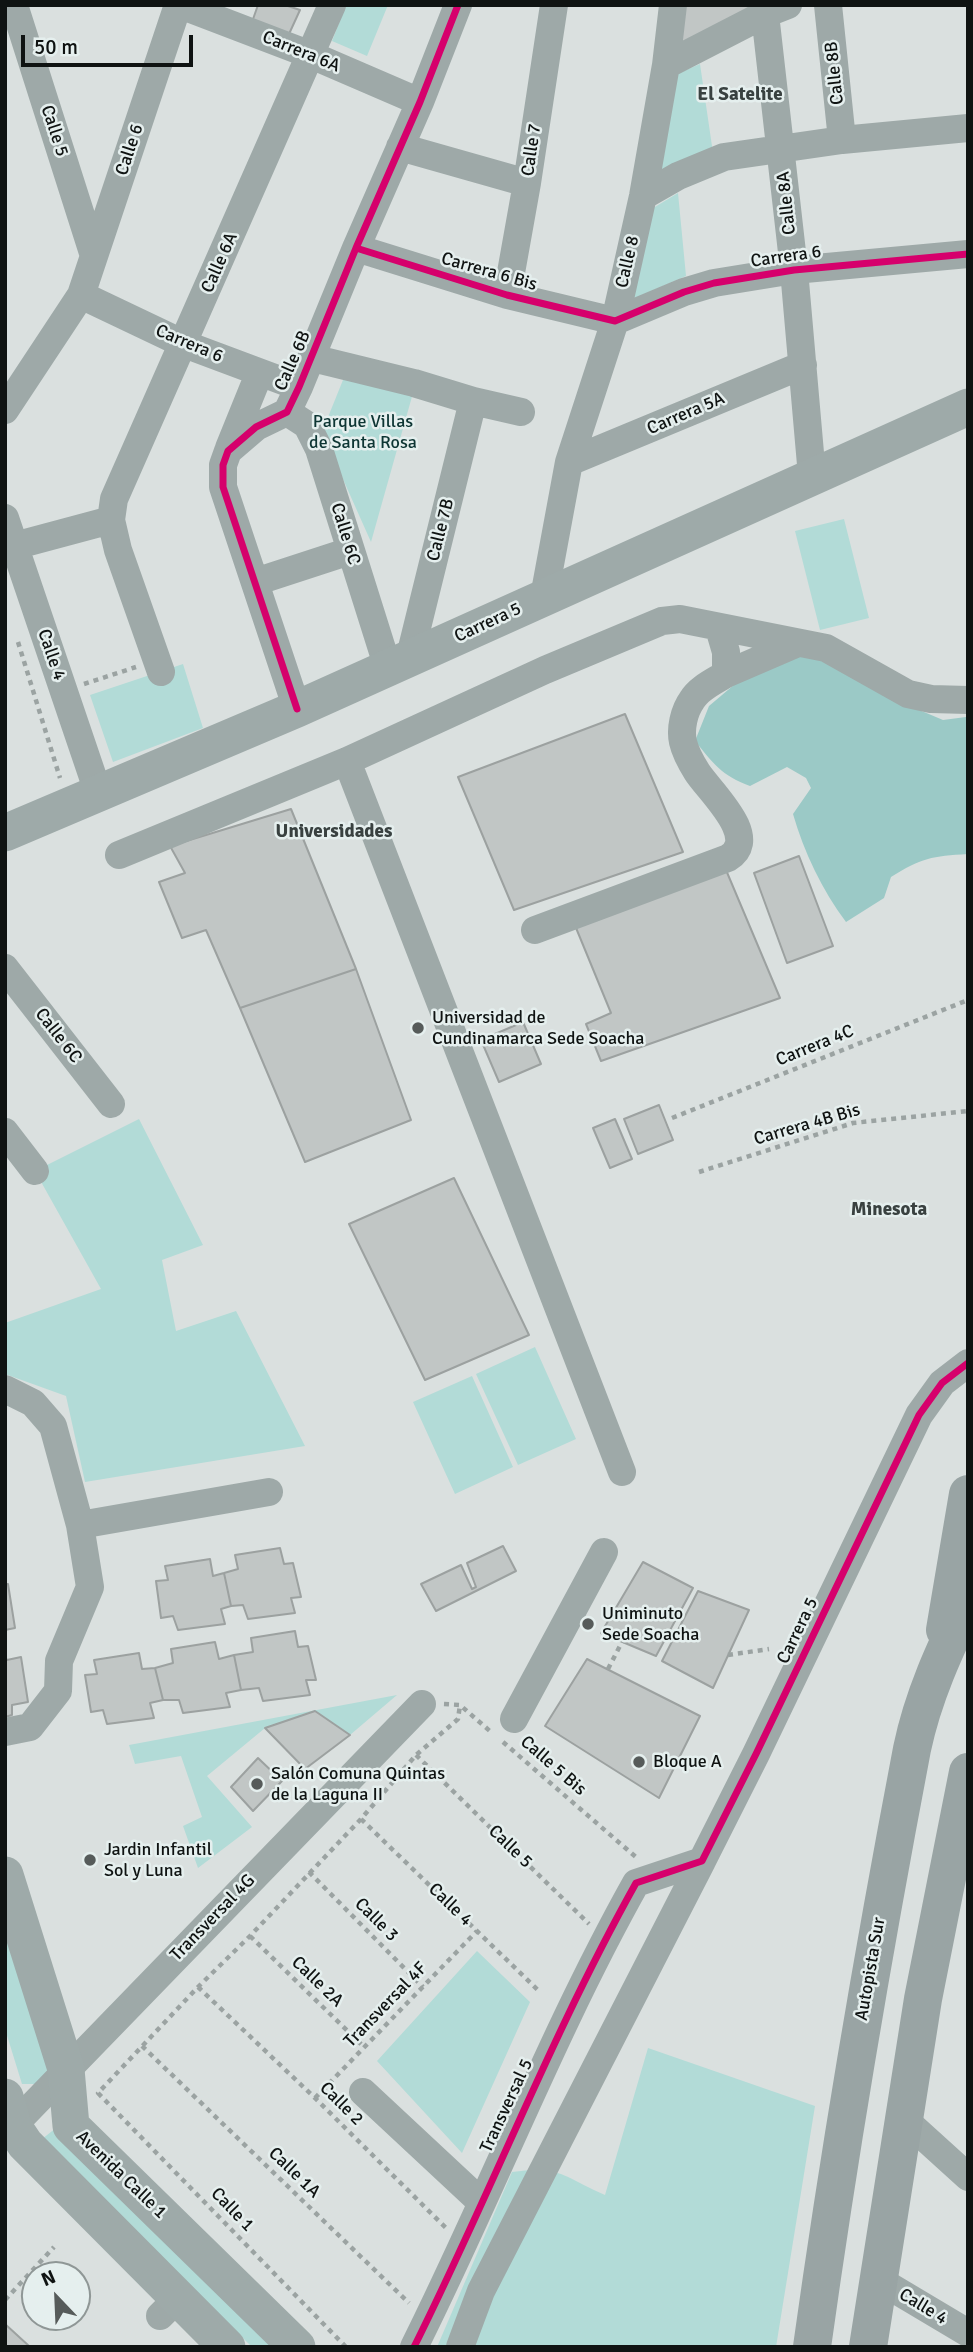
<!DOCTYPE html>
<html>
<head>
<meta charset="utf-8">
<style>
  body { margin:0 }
  #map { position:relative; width:973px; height:2352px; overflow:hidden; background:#dae0df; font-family:Signika,sans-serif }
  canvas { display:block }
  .frame { position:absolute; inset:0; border:7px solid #0f1312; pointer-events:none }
  .north { position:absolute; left:21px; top:2261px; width:70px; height:70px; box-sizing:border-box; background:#e5efee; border:2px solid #8f9796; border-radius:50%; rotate:337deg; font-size:19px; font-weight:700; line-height:28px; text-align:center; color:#0f1312 }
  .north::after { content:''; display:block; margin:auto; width:24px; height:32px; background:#565b5a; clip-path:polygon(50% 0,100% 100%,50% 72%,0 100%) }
  .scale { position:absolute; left:21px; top:35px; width:172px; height:32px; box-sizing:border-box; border:4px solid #0f1312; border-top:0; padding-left:9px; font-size:21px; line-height:24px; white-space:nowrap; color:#0f1312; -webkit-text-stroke:5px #e5efee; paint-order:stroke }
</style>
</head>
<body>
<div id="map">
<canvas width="973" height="2352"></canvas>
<div class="frame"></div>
<div class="north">N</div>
<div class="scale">50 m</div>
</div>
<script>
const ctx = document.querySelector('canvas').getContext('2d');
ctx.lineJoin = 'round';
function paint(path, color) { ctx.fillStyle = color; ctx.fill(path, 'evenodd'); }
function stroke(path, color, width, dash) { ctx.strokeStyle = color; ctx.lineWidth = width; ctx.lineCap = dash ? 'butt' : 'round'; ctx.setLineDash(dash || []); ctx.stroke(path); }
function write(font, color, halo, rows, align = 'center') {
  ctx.font = font + ' Signika,sans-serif'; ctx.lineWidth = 5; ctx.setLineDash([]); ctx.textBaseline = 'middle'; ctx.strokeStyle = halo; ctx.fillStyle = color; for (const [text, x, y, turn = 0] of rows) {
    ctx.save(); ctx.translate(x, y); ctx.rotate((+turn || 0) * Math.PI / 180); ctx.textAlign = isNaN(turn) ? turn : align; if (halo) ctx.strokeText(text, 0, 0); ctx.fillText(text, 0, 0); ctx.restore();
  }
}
paint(new Path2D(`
  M346,5H388L367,56L332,41Z
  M700,64L713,153L652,174L672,76Z
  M678,193L686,276L626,302L645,213Z
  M345,375L413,393L371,542L322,432Z
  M844,519L869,618L820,630L795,531Z
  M183,664L203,728L113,762L90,695Z
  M139,1119L203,1245L162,1260L176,1331L236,1311L305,1446L85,1482L66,1396L5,1374V1323L101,1289L35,1171Z
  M535,1347L576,1439L518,1465L476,1374Z
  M472,1376L513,1467L455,1494L413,1402Z
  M397,1695L350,1735L315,1711L265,1728L207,1776L252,1827L198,1868L183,1826L202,1817L181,1756L135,1764L129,1745Z
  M5,1923L50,2071L37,2084H22L5,2029Z
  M477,1951L530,2002L462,2153L377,2061Z
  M648,2048L815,2106L776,2347H437L512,2172C561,2165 563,2177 605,2195Z
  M56,2128L278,2347H252L42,2139Z`), '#b2dbd7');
paint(new Path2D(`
  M825,650L905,704L943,720L966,717L968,854C932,856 921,858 891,877L884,898L846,922C822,890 804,852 793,814L811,788L806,778L787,767L750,786C722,776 713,763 695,741L709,706L748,673L776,657Z`), '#9bc9c6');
const building = new Path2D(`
  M258,5H285L300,10L289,34L252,22Z
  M677,5H768L678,46Z
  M625,714L683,852L514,910L458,777Z
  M291,809L356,969L240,1008L206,930L182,938L159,882L185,873L170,846Z
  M799,856L833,946L787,963L754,873Z
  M726,870L780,998L601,1061L586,1024L611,1013L574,923Z
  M356,969L411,1120L305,1162L240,1008Z
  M523,1022L541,1064L499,1082L481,1040Z
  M659,1105L673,1140L638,1154L624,1119Z
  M615,1119L632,1159L610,1168L593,1128Z
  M454,1178L529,1335L425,1380L349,1224Z
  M503,1546L516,1571L436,1611L421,1584L461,1565L472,1589L476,1587L467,1563Z
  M280,1548L284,1564L293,1563L301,1597L291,1598L295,1613L248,1619L243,1605L231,1606L224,1573L238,1569L235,1555Z
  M210,1559L213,1576L224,1573L231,1606L221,1609L225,1624L178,1630L173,1616L161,1618L156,1581L168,1580L165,1566Z
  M643,1562L693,1588L656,1656L601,1633Z
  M5,1584H8L15,1628L5,1630Z
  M698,1591L749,1610L713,1688L662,1661Z
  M295,1631L298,1647L308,1646L316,1680H306L310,1695L263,1701L259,1688L241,1690L234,1655L253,1652L251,1638Z
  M215,1642L219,1659L234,1655L241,1690L226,1693L230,1707L183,1713L179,1700H163L155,1668L173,1663L171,1649Z
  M139,1653L142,1669L155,1668L163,1700L150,1703L154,1718L107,1724L103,1710L91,1712L85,1675L97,1674L94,1660Z
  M5,1657L7,1660L21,1657L28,1702L12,1705V1715L5,1717Z
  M587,1659L700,1716L659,1798L545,1726Z
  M315,1711L350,1735L305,1769L265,1728Z
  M258,1758L282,1781L253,1811L231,1787Z
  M5,2324L29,2346V2347H5Z`);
paint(building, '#c1c6c5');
stroke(building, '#9ca1a0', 2);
stroke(new Path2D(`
  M18,642L60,778
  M84,684L136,667
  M672,1118L968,1000
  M699,1172L853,1123L968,1111
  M728,1655L769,1649
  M608,1669L622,1642
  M444,1704L460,1705L491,1732
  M503,1742L637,1858
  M416,1755L589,1924
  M361,1819L540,1992
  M309,1872L423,1987
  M250,1936L364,2047
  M198,1987L315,2098L446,2228
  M142,2046L409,2303
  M315,2098L477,1931
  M5,2300L54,2247
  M346,2347L98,2093L198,1987L250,1936L361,1819L416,1755L458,1719L460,1705`), '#9ba3a2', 4.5, [5, 5]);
stroke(new Path2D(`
  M14,5L94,256
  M180,5L311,55L420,102
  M828,5L842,140
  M765,14L794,270L812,476
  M666,65L765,14L788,5
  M400,147L527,183
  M643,196L678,176L724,157L842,140L968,128
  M356,248L507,295L615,321L684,292L714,283L794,270L968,254
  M81,295L184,344L299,387
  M507,295L527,183L554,5
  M312,358L414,383L473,401L521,412
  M5,410L81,295L178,5
  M287,412L307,425L319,449L388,668
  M229,448L259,374
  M569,462L803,365
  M5,518L98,792
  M14,546L111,520
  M255,582L350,551
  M544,597L569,462L615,321L643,196L666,65L673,5
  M409,660L473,401
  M161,672L118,550L111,520L114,499L332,5
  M726,674L798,643
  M297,709L223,487V465L228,451L256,427L287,412L299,387L356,248L420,102L458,5
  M347,761L622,1472
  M119,855L347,761L545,670L662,621L680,619L826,648L908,694L931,699L968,700
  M535,930L728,858C762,838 709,791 697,772C692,764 685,751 683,742C680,729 684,711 692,700C699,688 715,681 726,674V652L719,628
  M5,968L111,1104
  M5,1132L35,1171
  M5,1389L33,1403L53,1426L80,1525L90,1587L59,1661L58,1691L30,1727L5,1732
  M80,1525L269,1492
  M514,1719L604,1552
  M363,2092L481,2202
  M904,2119L968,2177
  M5,2134L422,1704
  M879,2280L968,2333
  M160,2316L178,2298
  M414,2347C491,2193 552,2033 636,1883L702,1861L756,1754L919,1415L942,1383L968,1363
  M460,2347L481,2291L702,1861`), '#9ea9a8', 28);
stroke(new Path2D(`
  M5,833L297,709L968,407
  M5,1875L66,2069L71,2126L297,2347
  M5,2097L13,2126L25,2144L227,2347`), '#9eaaa9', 37);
stroke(new Path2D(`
  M945,1630L968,1494
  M812,2347C840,2146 874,1948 912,1749C923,1696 945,1649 968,1601
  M868,2347L923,1999L968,1772`), '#99a4a4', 38);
stroke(new Path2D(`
  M356,248L507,295L615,321L684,292L714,283L794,270L968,254
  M297,709L223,487V465L228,451L256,427L287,412L299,387L356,248L420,102L458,5
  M414,2347C491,2193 552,2033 636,1883L702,1861L756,1754L919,1415L942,1383L968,1363`), '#d6006c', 7);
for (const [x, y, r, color] of [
  [418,1028,7,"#565b5a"],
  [588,1624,7,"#565b5a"],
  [639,1762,7,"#565b5a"],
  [257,1784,7,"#565b5a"],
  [90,1860,7,"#565b5a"]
]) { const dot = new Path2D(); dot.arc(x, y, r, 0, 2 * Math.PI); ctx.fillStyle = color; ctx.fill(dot); stroke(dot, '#e5efee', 2.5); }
write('18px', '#0f1312', '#e5efee', [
  ["Carrera 6A",301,52,22],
  ["Calle 8B",835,73,-96],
  ["Calle 5",54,131,72],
  ["Calle 6",130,150,-72],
  ["Calle 7",532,150,-82],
  ["Calle 8A",787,203,-96],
  ["Carrera 6",786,257,-8],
  ["Calle 8",628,262,-77],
  ["Calle 6A",220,263,-66],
  ["Carrera 6 Bis",489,272,16],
  ["Carrera 6",189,344,23],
  ["Calle 6B",293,361,-66],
  ["Carrera 5A",686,414,-23],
  ["Calle 7B",441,530,-76],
  ["Calle 6C",345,534,73],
  ["Carrera 5",488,623,-25],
  ["Calle 4",51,655,71],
  ["Calle 6C",58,1036,52],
  ["Carrera 4C",815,1046,-22],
  ["Carrera 4B Bis",807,1125,-16],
  ["Carrera 5",798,1631,-64],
  ["Calle 5 Bis",553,1766,41],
  ["Calle 5",510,1847,44],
  ["Calle 4",450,1905,44],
  ["Transversal 4G",213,1918,-46],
  ["Calle 3",376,1920,45],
  ["Autopista Sur",871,1969,-80],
  ["Calle 2A",317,1982,44],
  ["Transversal 4F",386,2005,-46],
  ["Calle 2",341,2104,45],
  ["Transversal 5",507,2106,-65],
  ["Calle 1A",294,2173,44],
  ["Avenida Calle 1",121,2175,44],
  ["Calle 1",232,2210,46],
  ["Calle 4",923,2307,31]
]);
write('18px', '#0d3533', '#e5efee', [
  ["Parque Villas",363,422],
  ["de Santa Rosa",363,443]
]);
write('18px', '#0f1312', '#e5efee', [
  ["Universidad de",432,1018],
  ["Cundinamarca Sede Soacha",432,1039],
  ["Uniminuto",602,1614],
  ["Sede Soacha",602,1635],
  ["Bloque A",653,1762],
  ["Salón Comuna Quintas",271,1774],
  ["de la Laguna II",271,1795],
  ["Jardin Infantil",104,1850],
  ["Sol y Luna",104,1871]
], 'left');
write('bold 19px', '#394140', '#e5efee', [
  ["El Satelite",740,95],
  ["Universidades",334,832],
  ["Minesota",889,1210]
]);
</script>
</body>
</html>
